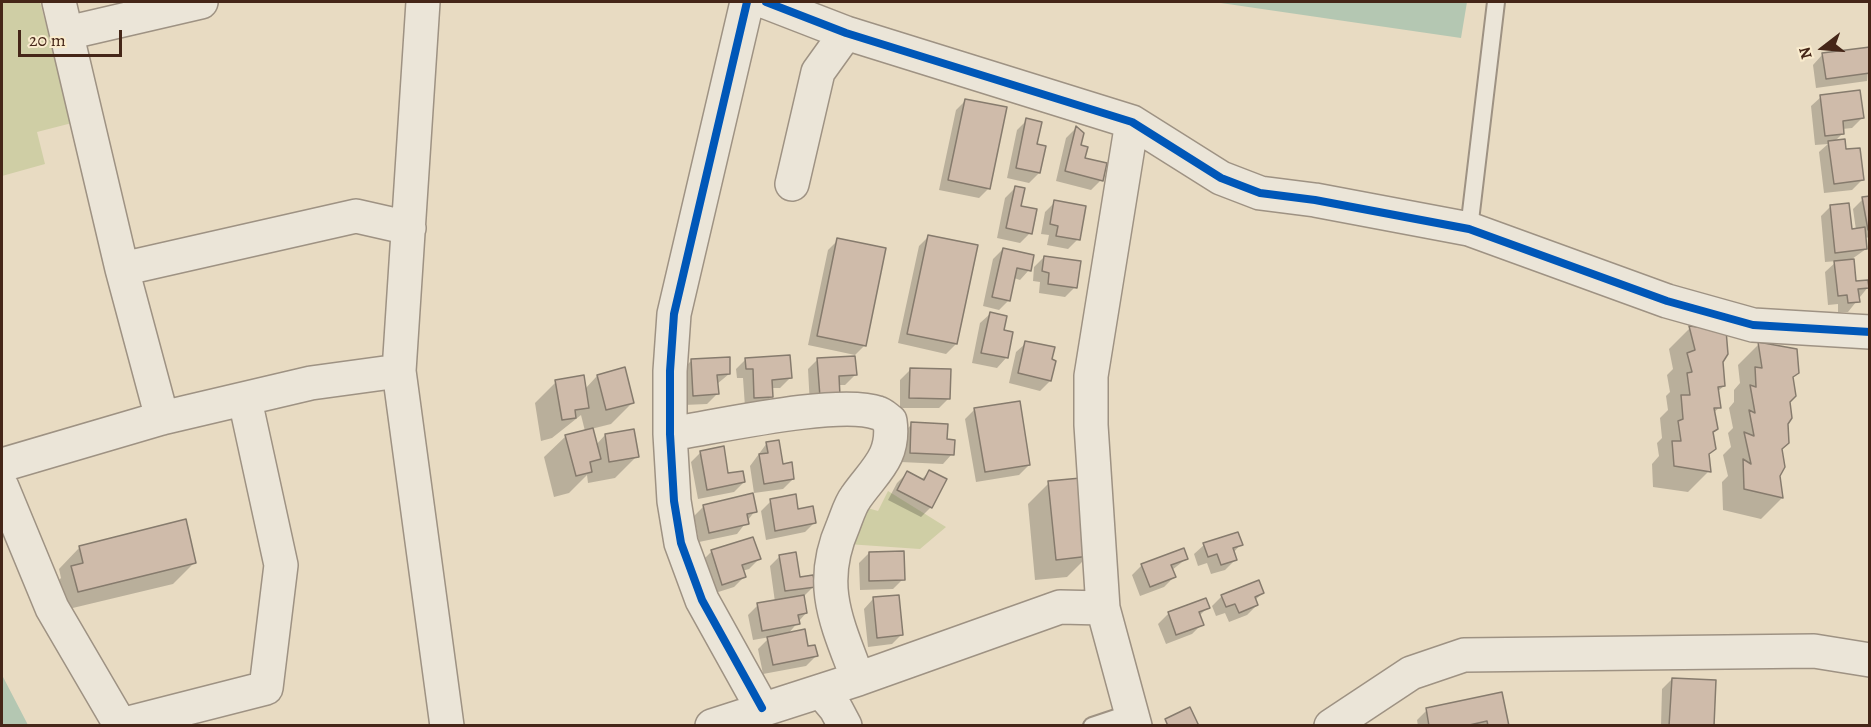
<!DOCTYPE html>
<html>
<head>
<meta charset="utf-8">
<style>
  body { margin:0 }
  #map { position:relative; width:1871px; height:727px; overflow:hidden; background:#e8dbc2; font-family:Alegreya,serif }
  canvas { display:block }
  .frame { position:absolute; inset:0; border:3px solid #452618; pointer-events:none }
  .north { position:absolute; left:1793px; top:18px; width:60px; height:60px; -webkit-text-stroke:4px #faecce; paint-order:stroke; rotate:254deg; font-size:16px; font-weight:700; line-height:24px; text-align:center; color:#452618 }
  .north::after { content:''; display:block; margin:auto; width:21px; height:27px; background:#452618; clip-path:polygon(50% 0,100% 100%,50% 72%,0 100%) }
  .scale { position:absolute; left:18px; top:30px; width:104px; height:27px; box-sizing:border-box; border:3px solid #452618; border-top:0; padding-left:8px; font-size:18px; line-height:21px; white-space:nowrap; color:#452618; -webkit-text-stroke:4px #faecce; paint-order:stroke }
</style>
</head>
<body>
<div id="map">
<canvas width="1871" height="727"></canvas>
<div class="frame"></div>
<div class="north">N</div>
<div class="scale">20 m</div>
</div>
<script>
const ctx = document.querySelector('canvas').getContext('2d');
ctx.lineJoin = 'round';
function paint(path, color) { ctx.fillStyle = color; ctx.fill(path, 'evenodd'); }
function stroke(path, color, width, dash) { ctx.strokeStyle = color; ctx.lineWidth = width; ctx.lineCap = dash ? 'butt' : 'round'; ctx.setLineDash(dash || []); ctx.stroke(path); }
paint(new Path2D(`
  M2,2H40L72,123L37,132L45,164L2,176Z
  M888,491L946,527L920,549L847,544L864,507L878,511Z`), '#cfcea5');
paint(new Path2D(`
  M1214,2H1467L1461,38Z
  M2,675L28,725H2Z`), '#b4c7b2');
paint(new Path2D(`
  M1870,48L1867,81L1816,88L1813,65L1822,55Z
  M1821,97L1862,118L1852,128L1842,129L1843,133L1834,142L1845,151L1862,180L1852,190L1824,193L1819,152L1828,144L1815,145L1811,106Z
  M966,100L989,188L979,198L939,190L956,110Z
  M1027,120L1039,173L1029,183L1007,178L1017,130Z
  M1076,128L1084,159L1101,180L1091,190L1056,181L1066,138Z
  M1015,188L1019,207L1030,233L1020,243L997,238L1005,198Z
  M1870,198V237L1865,238L1866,249L1852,259L1855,283L1868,287L1848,312H1838V304L1828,305L1825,272L1837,261L1825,262L1821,216L1831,206L1851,230H1856L1853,209L1863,199Z
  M1055,202L1078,239L1068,249L1047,245L1049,235L1041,234L1045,212Z
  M929,236L956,344L946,354L898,343L919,246Z
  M838,240L865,345L855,355L808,345L828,250Z
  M1003,249L1029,270L1020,280L1014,278L1009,300L999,310L983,306L993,259Z
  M1044,257L1075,287L1065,297L1039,293L1040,282L1033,281L1034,267Z
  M990,314L1003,331L1011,333L1006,358L997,368L972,363L980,323Z
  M1690,328L1722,361L1724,386L1717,392L1719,408L1713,413L1707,455L1709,471L1688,492L1653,487L1652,464L1659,456L1657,443L1662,438L1660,418L1668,410L1666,396L1670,392L1667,375L1673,369L1669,349Z
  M1026,343L1050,381L1040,391L1009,383L1016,352Z
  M1759,344L1798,373L1792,378L1781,449L1778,475L1782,498L1761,519L1723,510L1722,482L1728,476L1723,455L1731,447L1728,433L1733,428L1729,408L1734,402V390L1740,383L1738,365Z
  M746,359L790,378L780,388H771L772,396L762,406L745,407L743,378H737L736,369Z
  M818,359L855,375L845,385H837L810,406L808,369Z
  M692,360L729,374L717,384V394L707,404L684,405L682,370Z
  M910,370L949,398L939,408H900V380Z
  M597,376L633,402L611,424L591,429L596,445L605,435L637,456L615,478L588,483L587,475L569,493L554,497L544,457L566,436L585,431L581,415L552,438L541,441L535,403L556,382L585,389Z
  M975,409L1029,465L1019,475L976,482L965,419Z
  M912,424L946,441L952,454L943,464L901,462L902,434Z
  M767,443L793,479L783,489L754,493L750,466Z
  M701,452L727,475L744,482L734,492L698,499L691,462Z
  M929,472L945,480L931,507L921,517L888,500L897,483L907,473L921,480Z
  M1049,483L1088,556L1067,577L1035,580L1028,504Z
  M771,501L797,511L815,522L805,532L766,540L761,511Z
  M704,506L755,511L737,534L699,542L694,516Z
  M1241,544L1233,553L1235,560L1225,570L1211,574L1207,563L1198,566L1194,554L1204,545Z
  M80,547L195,562L173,584L56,612L51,588L61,578L59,569Z
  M712,551L759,559L749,569L742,571L744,577L734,587L712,594L702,561Z
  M869,553L903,579L893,589L860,590L859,563Z
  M780,556L799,579L814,586L804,596L806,613L787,635L816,656L806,666L763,674L758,649L770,637L753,640L748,615L758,605L775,602L770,566Z
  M1186,559L1172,570L1174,577L1164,587L1140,596L1132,575L1142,565Z
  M1263,593L1255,600L1257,605L1247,615L1229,622L1225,613L1216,616L1212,606L1222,596Z
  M873,599L902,634L892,644L868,647L864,609Z
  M1205,600L1208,607L1199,616L1202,624L1192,634L1166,644L1158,624L1168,614Z
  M1672,679L1713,726H1661L1662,689Z
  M1501,694L1508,726H1418L1417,720L1427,710Z`), '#0003');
const building = new Path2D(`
  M1870,47V73L1826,79L1822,53Z
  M1860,90L1864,118L1843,121L1844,134L1825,136L1820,95Z
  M965,99L1007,107L990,189L948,180Z
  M1026,118L1042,122L1037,144L1046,146L1040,173L1016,168Z
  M1076,126L1084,133L1081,145L1088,147L1085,158L1107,163L1103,181L1065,171Z
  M1845,139L1846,149L1860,148L1864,180L1834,184L1828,141Z
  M1015,186L1025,188L1021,206L1037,209L1032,234L1006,228Z
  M1870,196V229L1868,230L1862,197Z
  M1054,200L1086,206L1080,240L1056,236L1058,226L1050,224Z
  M1849,203L1852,229L1865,227L1867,249L1835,253L1830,205Z
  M928,235L978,245L957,344L907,334Z
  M837,238L886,248L866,346L817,336Z
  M1003,248L1034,255L1031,271L1017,268L1010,301L992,297Z
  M1044,256L1081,261L1077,288L1048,284L1049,273L1042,271Z
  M1854,259L1856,281L1868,280L1869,288L1858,289L1860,302L1848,303L1847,295L1838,296L1834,261Z
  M990,312L1007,316L1004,330L1013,332L1008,358L981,353Z
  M1689,326L1726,330L1728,354L1723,362L1725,386L1718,387L1721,408H1714L1718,429L1713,432L1716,449L1709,454L1711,472L1674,466L1672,441H1681L1678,421L1683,419L1681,395H1690L1687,373L1692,372L1687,353L1695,350Z
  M1025,341L1055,347L1052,359L1056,361L1051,381L1018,373Z
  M1758,342L1797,349L1799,373L1793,377L1796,396L1790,402L1792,418L1788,424L1789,443L1782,449L1785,467L1780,476L1783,498L1744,489L1743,459L1751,464L1744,432L1754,436L1749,410L1755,413L1750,385L1756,387L1755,367L1762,368Z
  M790,355L792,378L772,380L773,397L754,398L753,369H746L745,358Z
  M855,356L857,375L839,376L840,396L820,397L817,358Z
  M730,357V374L717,375L719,394L693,396L691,359Z
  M625,367L634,403L606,410L597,375Z
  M910,368L951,369L950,399L909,398Z
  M584,375L589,408L575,410L576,418L562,420L555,380Z
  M1020,401L1030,465L985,472L974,408Z
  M911,422L948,424L947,439L955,440L954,455L910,453Z
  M593,428L601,459L590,462L592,472L576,476L565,435Z
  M634,429L639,457L609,462L605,434Z
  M779,440L783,464L792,462L794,479L764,484L759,454L768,453L766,442Z
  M724,446L728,473L743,471L745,482L707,490L700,451Z
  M929,470L947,479L932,508L897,490L907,471L924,480Z
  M1081,478L1090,556L1056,560L1048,481Z
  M753,493L757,512L747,514L749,524L709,533L703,505Z
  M796,494L798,509L813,506L816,523L775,531L770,499Z
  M186,519L196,563L78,592L71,566L83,563L79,546Z
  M1238,532L1243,545L1233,548L1237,560L1221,565L1217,554L1208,557L1203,543Z
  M753,537L761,559L742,565L746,577L722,585L711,550Z
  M1184,548L1188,559L1171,565L1176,577L1150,587L1141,564Z
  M904,551L905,580L869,581V552Z
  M796,552L800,577L813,575L816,587L785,591L779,555Z
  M1259,580L1264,593L1255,597L1258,605L1239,613L1235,604L1226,607L1221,595Z
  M804,595L807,613L798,615L800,624L762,631L757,603Z
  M899,595L903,635L877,638L873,597Z
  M1206,598L1210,608L1199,612L1204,625L1176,635L1168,612Z
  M805,629L808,646L815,645L818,656L773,665L767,637Z
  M1672,678L1716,680L1714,726H1669Z
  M1502,692L1509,726H1488L1487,721L1465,726H1429L1426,708Z
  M1190,707L1199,726H1168L1165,719Z`);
paint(building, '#cfbbaa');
stroke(building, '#867b6d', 1.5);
const service = new Path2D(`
  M1469,229L1496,2
  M1092,726L1131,713`);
const minor = new Path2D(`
  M59,2L122,269L162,418
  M423,2L399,371L447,726
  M747,2L674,314L670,371V434L674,501L681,543L702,600L762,708
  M766,2L846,33L1132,122L1221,178L1260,193L1315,200L1469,229L1667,301L1753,325L1870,332
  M67,33L201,2
  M792,184L818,72L846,33
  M122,269L356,216L409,228
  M670,434C716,427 839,399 878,413C882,414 886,418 890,421C895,457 875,470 856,497C850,505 847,516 843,526C817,585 837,623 858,679
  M2,465L162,418L311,383L399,371
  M2,487L52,608L121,726
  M1103,608L1091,425V376L1132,122
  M821,691L836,709L845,726
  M121,725L266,688L281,565L245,400
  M712,726L858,679L1060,607L1103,608L1135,726
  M1331,726L1411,673L1464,655L1814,651L1870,660`);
stroke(service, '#9e9283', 20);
stroke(minor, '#9e9283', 36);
stroke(service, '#ebe5d8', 16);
stroke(minor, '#ebe5d8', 33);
stroke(new Path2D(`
  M747,2L674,314L670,371V434L674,501L681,543L702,600L762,708
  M766,2L846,33L1132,122L1221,178L1260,193L1315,200L1469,229L1667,301L1753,325L1870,332`), '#0057b8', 8);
</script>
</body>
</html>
